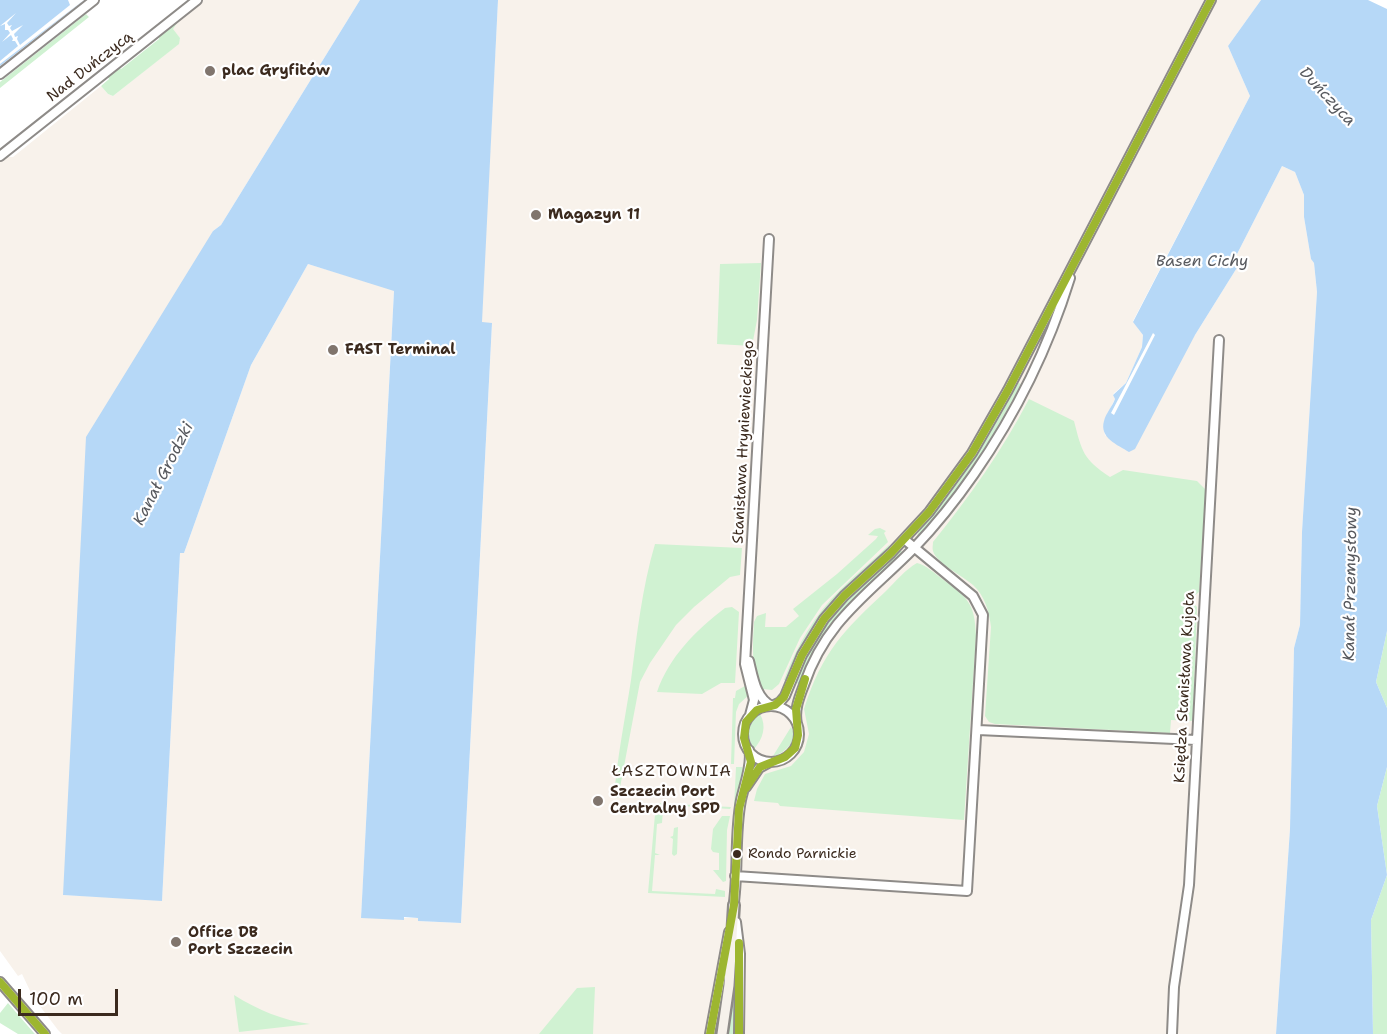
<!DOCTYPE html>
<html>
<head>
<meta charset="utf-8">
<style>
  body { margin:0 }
  #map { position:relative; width:1387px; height:1034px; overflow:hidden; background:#fff; font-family:"Shantell Sans",sans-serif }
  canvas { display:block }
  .scale { position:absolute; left:18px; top:989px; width:100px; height:27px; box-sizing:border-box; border:3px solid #3b2a1e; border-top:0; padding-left:8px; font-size:18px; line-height:21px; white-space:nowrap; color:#3b2a1e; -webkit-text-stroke:4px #fff; paint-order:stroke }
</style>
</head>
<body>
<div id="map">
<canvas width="1387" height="1034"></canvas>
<div class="scale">100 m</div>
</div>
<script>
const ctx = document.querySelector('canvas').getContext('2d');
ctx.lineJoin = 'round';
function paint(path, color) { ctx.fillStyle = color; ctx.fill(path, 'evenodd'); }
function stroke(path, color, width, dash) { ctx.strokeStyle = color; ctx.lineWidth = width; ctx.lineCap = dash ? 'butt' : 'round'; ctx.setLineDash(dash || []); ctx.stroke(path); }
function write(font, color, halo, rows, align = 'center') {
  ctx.font = font + ' "Shantell Sans",sans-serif'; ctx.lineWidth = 4.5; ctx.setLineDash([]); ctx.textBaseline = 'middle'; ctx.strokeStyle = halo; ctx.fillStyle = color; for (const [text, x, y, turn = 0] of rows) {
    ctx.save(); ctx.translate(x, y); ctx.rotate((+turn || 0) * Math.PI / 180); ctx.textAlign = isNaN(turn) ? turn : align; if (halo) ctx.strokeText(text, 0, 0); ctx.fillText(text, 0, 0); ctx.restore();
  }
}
paint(new Path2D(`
  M202,0H360L221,225L213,231L63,895L162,900L180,553H184L251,365L308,264L394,290L361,918H418V921L461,923L492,324L481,323L498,0H1261L1228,46L1250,96L1133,321L1143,335L1142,347L1126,383L1114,393L1113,395L1115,399L1104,421V428L1105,436L1195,335L1238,266L1236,256L1282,166L1295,172L1304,195V217L1311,259L1314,263L1317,292L1302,532L1300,625L1294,648L1290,829L1276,1034H62L58,1030L33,997L22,974L18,976L0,951V161L5,157H13L101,86L108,94L113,96L178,44L180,38L172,29L176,21Z`), '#f8f2eb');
paint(new Path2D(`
  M86,14L89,17L0,88V82Z
  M176,21L177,23L173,29L180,38L179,44L113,96L108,94L101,86L109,79L107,76L118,67L121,69L159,39V35Z
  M761,263L757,320L752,346L717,344L720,264Z
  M1016,382L1021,384C998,428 973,471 942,509C934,518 927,531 917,536C922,520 953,488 964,472C984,443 1000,413 1016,382Z
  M1029,399L1074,421C1082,452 1083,459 1110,477L1123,470L1197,481L1206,490L1199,592L1193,597L1192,602L1197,607L1193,721L1171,720L1170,733L995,724L989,722L985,716L991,627C989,611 985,596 973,585C963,576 936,563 933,551C932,548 933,545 933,542C970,496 1002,451 1029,399Z
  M880,528L886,531L884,533L888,542L822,605L800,638L779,684L772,690L763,689C750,670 753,644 754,622L757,616L766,613L765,627H786L799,616L793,609L837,574L876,539L878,536L868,535L875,529Z
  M655,544L742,548L740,575L730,577L694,607L676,625L650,663L640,682L618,798H614C617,758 625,719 631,680C637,634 642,588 655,544Z
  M890,544L886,552C840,596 809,618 787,681L784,680C797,645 815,614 841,589C857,573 874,560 890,544Z
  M900,551H902L899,557C852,600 823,623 799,684L795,683L811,646L836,611Z
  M917,563C926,565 934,573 941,578C967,597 975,602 976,636L964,820L780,806L778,803L754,801L757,789L765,774L791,766L804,752L809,734L804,709C822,652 844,630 886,591C895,582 906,569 917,563Z
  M732,607L739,612L735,683H721L702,694L657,692C669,657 696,630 725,608Z
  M1387,631V708L1376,682Z
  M745,686L748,688L750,694L739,704L736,712L734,764H731L733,698H735L736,691Z
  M760,714C767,726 763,739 754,749C746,736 747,724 760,714Z
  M791,727C799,739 786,753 773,756Z
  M736,767H742L745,770L734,808Z
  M1387,767V1034H1373L1371,920L1387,875L1377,806Z
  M656,803L731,807L730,809L683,806L678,810L663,809L662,823L657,824L655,853L660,855H655L652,891L715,894L716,889L725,891V897L648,893Z
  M722,816H730L727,830L726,881L723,882L713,870H719V853L713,852L711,849L713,829Z
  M678,827L677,854L674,856L672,854L673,839L670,837L673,836L674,828Z
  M736,956V1008L734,1034H726L731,1009Z
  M595,987L593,1034H539L577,988Z
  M234,995C258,1010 282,1020 310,1024L239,1032Z
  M8,1003L34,1033L35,1034H18L0,1023V1013Z`), '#d0f2d2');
paint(new Path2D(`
  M0,0H84L0,66Z
  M360,0H498L482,322L492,323L461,923L418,921V918L404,917V920L361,918L394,291L308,264L251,365L184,553H180L162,901L63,895L86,437L213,231L221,225Z
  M1261,0H1368L1387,9V631L1376,682L1387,708V767L1377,806L1387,875L1371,920L1373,1034H1276L1290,829L1294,648L1300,625L1302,532L1317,292L1314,263L1311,259L1304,217V195L1295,172L1282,166L1236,256L1238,266L1195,335L1135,449L1129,452C1118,445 1099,438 1104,421C1106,413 1112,407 1115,399L1113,395L1126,383L1142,347L1143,335L1133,322L1250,96L1228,46Z`), '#b6d8f7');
paint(new Path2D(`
  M68,0H84L0,64V61L18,46L15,41H12L13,39L11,35L2,42L10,33L8,30H5V24L0,26L16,13L7,23L9,26L12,25L10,28L12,31L23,25L14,34L15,37L18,36L17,39L20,45L70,5Z
  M1153,333L1155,335L1114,415L1111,413Z`), '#fff');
const minor = new Path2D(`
  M0,74L94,0
  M0,156L197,0
  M749,661C753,677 756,699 772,706
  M772,706L780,702L785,696L802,655L824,619L844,596L891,553L929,512L972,453L1008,390L1211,0
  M743 734a28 28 0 1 1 56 0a28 28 0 1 1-56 0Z
  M750,715L754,700L745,664L769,239
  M797,724C794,710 799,698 804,685C826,620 869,594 914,548C936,525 956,500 974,474C1015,415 1049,346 1070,278
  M978,730L1196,740
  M746,787L759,768L770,762
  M735,876L967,891L983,615L973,596L904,539
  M733,909C739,873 734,836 741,800C744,786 753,762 749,750
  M736,922L740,954L739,1034
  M0,982L45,1034
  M710,1034L729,932
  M1172,1034L1174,987L1189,885L1219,340`);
const major = new Path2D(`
  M722,1034L729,985L734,905`);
stroke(minor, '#8e8b88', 12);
stroke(major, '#8e8b88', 14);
stroke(minor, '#fff', 8);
stroke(major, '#f6f1eb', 9);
stroke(new Path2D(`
  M746,788L760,767L785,757L795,748L798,735L796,709L805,679
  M739,943V1034
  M0,982L45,1034
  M710,1034L734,905L739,809L751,762L744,738L746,722L757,710L775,705L784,697L802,655L824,619L844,596L891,553L929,512L972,453L1008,390L1211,0`), '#9db630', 8);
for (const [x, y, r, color] of [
  [210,71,6,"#80756d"],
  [536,215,6,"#80756d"],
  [333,350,6,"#80756d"],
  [598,801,6,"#80756d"],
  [737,854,5,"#3b2a1e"],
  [176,942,6,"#80756d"]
]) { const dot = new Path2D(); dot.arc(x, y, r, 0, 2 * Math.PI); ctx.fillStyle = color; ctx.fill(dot); stroke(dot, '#fff', 2); }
write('14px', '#3b2a1e', '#fff', [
  ["Rondo Parnickie",748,854]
], 'left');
write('15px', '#3b2a1e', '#fff', [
  ["Nad Duńczycą",90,67,-38],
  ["Stanisława Hryniewieckiego",744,442,-87],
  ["Księdza Stanisława Kujota",1185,687,-87]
]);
write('bold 15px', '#3b2a1e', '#fff', [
  ["plac Gryfitów",222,71],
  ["Magazyn 11",548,215],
  ["FAST Terminal",345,350],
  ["Szczecin Port",610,792],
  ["Centralny SPD",610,809],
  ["Office DB",188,933],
  ["Port Szczecin",188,950]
], 'left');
write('italic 16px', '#57595e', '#fff', [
  ["Duńczyca",1327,97,47],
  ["Basen Cichy",1202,262],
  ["Kanał Grodzki",164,474,-63],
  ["Kanał Przemysłowy",1351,584,-89]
]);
ctx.letterSpacing = '1.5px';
write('16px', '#3b2a1e', '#fff', [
  ["ŁASZTOWNIA",672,772]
]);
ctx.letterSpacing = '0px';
</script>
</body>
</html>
